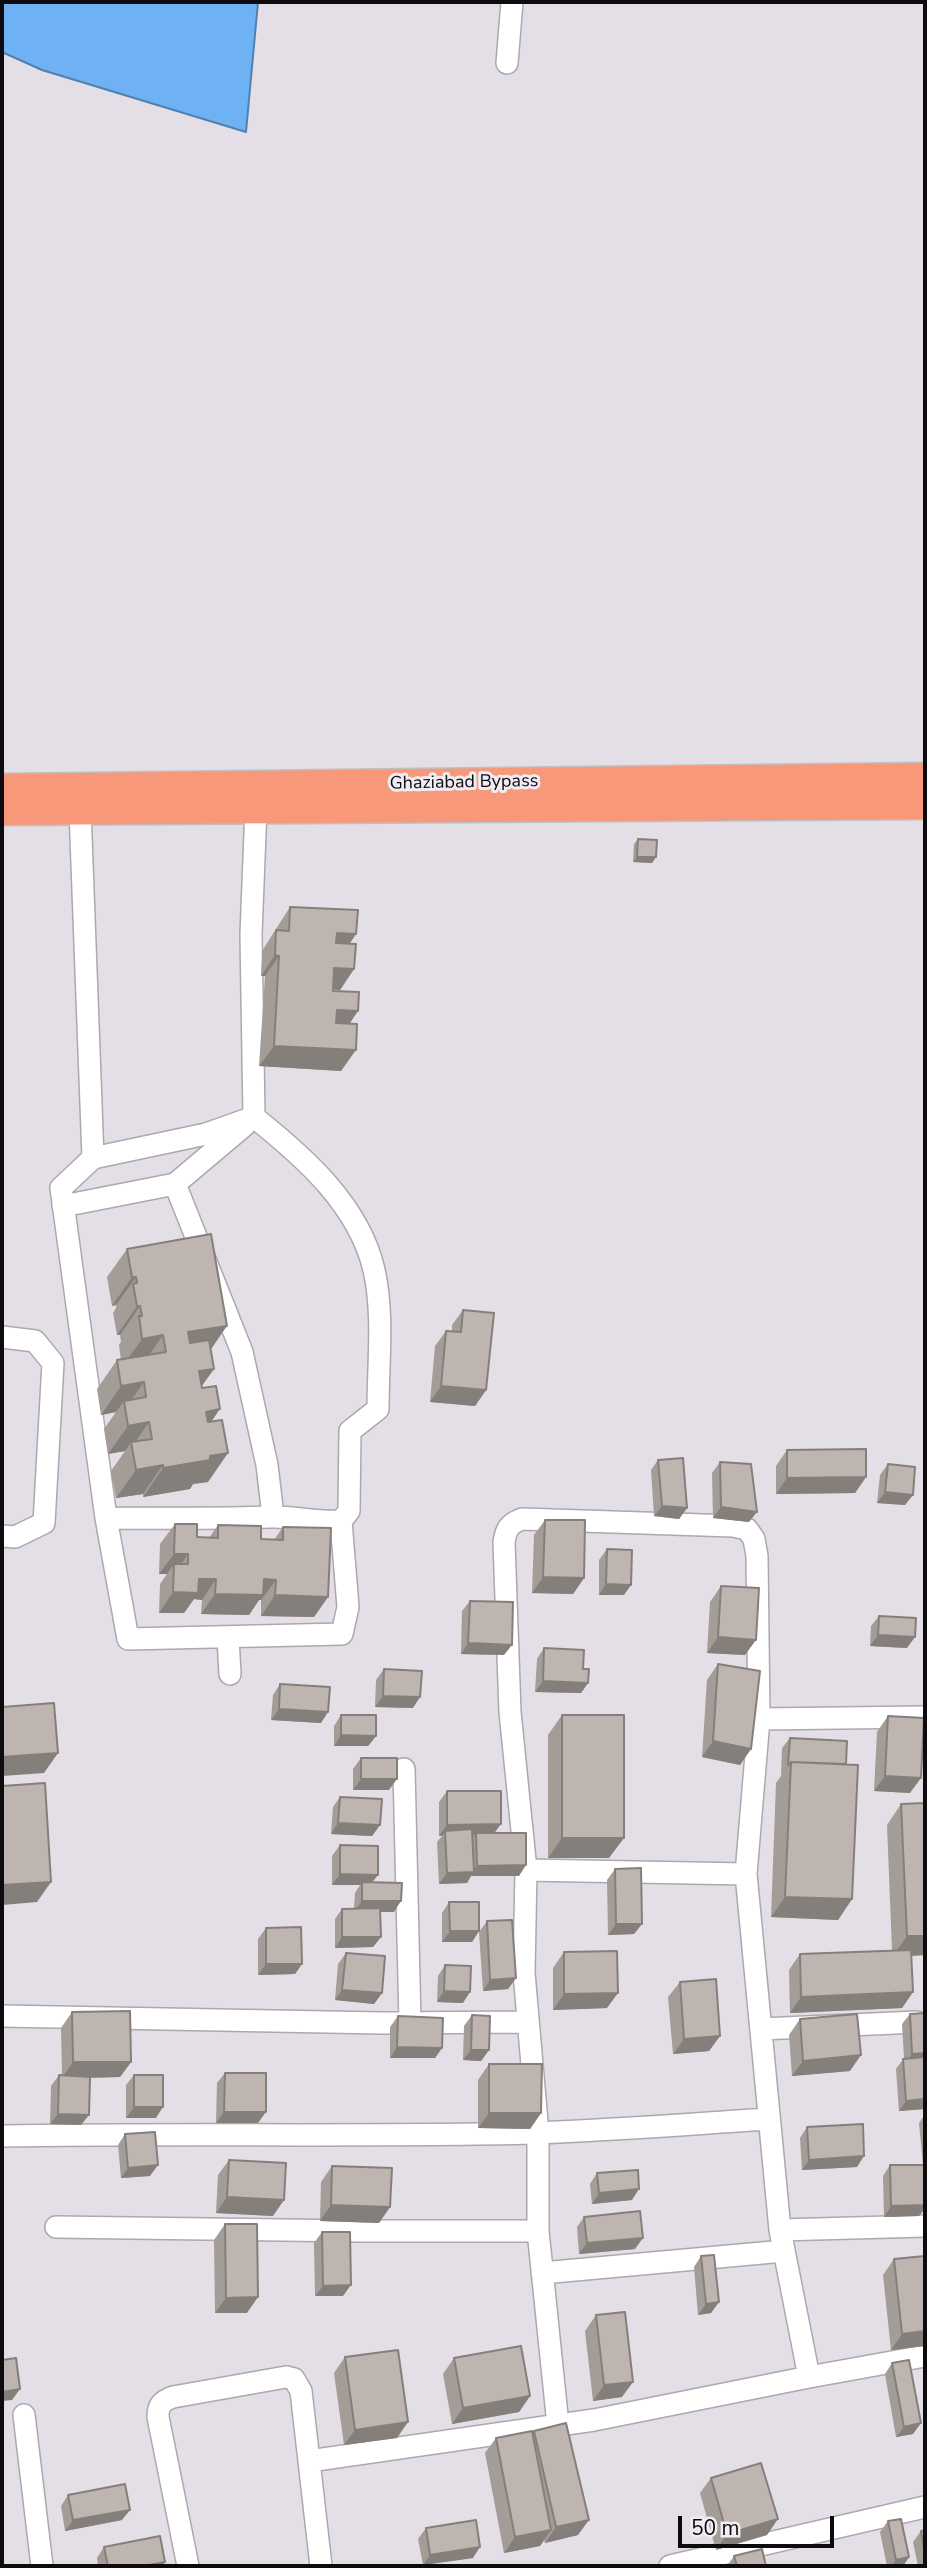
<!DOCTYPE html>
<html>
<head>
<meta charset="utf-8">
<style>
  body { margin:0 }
  #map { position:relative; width:927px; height:2568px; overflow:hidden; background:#e4dee6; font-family:"Nunito Sans",sans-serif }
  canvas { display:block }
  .frame { position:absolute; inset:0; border:4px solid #0d0b0d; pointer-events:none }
  .scale { position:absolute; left:678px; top:2516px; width:156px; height:32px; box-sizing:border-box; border:4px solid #0d0b0d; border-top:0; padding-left:9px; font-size:21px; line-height:24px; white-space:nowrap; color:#0d0b0d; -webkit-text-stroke:5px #f1ebf3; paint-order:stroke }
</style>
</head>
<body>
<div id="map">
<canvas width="927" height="2568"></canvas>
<div class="frame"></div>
<div class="scale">50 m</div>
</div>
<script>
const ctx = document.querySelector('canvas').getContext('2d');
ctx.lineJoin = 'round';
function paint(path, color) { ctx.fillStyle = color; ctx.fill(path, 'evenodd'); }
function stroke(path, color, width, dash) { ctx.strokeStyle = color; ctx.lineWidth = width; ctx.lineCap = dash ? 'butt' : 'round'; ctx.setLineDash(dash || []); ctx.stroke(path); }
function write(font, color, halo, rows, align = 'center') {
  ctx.font = font + ' "Nunito Sans",sans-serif'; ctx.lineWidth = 6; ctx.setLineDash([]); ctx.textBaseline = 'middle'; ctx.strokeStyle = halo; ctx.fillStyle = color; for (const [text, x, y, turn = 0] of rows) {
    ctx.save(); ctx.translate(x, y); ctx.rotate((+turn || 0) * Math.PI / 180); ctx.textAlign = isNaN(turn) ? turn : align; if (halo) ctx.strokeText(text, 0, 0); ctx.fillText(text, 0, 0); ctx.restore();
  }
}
const water = new Path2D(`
  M2,2H258L246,132L42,70L2,52Z`);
paint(water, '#6eb2f3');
stroke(water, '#5180ae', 2);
const minor = new Path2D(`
  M507,63L512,2
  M80,810L93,1158
  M254,1117C304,1157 359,1205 374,1270C384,1314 378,1364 378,1409L350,1431L349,1511L341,1521C317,1523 294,1516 270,1517C215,1519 161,1518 106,1518L61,1188L93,1158L206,1134Z
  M254,1117L251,934L256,808
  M175,1184L245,1125
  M63,1206L175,1184L242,1352L267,1465L273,1516
  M2,1337L35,1341L53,1363L44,1523L15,1537L2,1536
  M106,1518L128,1639L342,1634L348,1607L341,1521
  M228,1638L230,1674
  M759,1719L925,1717
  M404,1769L410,2023
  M526,1870L746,1874
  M2,2016L382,2023L527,2022
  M761,2029L917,2022
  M2,2136C180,2133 358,2137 536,2133C613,2130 691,2124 768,2119
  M56,2227L357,2231H538
  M780,2230L925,2226
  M542,2273L784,2251
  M24,2415L42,2566
  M558,2425L538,2231V2133L524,1973L526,1870L510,1712L504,1542C506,1529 509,1524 522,1519L733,1526L747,1529L754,1539L757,1556L759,1719L746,1874L780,2230L809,2377
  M309,2461L594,2420L809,2377L925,2356
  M188,2566L158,2417C158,2405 162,2401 173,2397L286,2377L294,2379L301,2391L321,2566
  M670,2566L925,2507`);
const highway = new Path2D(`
  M2,789L925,778
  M2,810L925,804`);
stroke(minor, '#ada7af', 24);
stroke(highway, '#c0c0c0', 33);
stroke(minor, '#fff', 21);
stroke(highway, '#f8987a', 30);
paint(new Path2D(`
  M638,839L656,857L652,863L633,862L634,844Z
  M290,907L356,934L349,944L354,969L340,990L333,989L349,1024L341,1071L259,1066L265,976H261L262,951Z
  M127,1249L211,1350L214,1369L201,1386L212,1421L208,1482L193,1484L190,1489L143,1497V1494L116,1498L111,1471L125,1451L108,1454L104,1429L116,1412L101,1415L97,1389L117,1360H121L119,1345L121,1342L120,1335H117L113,1313L116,1308V1305L112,1306L107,1277Z
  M463,1310L486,1390L475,1406L430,1402L435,1346L446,1331H452V1325Z
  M787,1450L866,1477L855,1493L776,1494V1466Z
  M658,1460L687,1508L679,1519L654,1516L651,1470Z
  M720,1462L749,1522L713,1518L712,1473Z
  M888,1464L905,1505L877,1503L880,1475Z
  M545,1520L584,1578L573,1594L532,1593L534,1535Z
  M175,1524L197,1537L209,1538L218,1525L261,1539L274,1540L283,1527L328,1597L314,1617L261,1616V1600H259L249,1615L201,1614L202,1600L194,1599L184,1613H159L160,1584L167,1574H159L160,1544Z
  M607,1549L624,1595H599V1560Z
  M721,1586L745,1655L707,1653L710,1602Z
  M470,1601L504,1655L461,1654L462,1611Z
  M879,1616L907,1648L870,1646L871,1626Z
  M544,1648L588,1683L581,1693L535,1692L537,1659Z
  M718,1664L751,1749L740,1765L702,1757L707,1680Z
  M384,1669L413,1708L375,1707L376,1680Z
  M280,1684L321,1723L271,1720L273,1695Z
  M341,1715L376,1736L368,1746H334V1726Z
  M562,1715L609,1858H548V1735Z
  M888,1716L910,1793L874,1791L877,1732Z
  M790,1738L846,1764L852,1899L838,1920L771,1917L776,1783L781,1776L782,1748Z
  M361,1758L389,1790H353V1769Z
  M447,1791L495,1833L519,1876H471L467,1883L439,1884L437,1842L442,1836H439V1802Z
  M340,1797L380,1825L372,1836L331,1834L333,1807Z
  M925,1803V1955L911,1956L913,1992L902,2008L790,2013L789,1970L800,1954L892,1950L887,1825L901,1804Z
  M340,1845L378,1875L372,1882L394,1912H380L381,1937L373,1947L335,1948V1919L342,1909H354L355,1893L360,1885H332V1856Z
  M615,1869L634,1934L608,1935L607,1880Z
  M449,1902L479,1931L472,1942H442V1913Z
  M487,1921L516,1978L508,1989L483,1991L479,1932Z
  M266,1928L302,1964L295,1974L258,1975V1939Z
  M564,1952L607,2008L553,2010V1968Z
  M346,1953L382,1993L374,2004L335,2000L338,1964Z
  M445,1965L463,2003L437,2002L438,1976Z
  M680,1982L720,2036L709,2051L673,2054L668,1997Z
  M72,2012L131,2062L120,2077L90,2078L81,2125L50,2124L51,2086L59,2075L62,2076L61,2028Z
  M925,2013V2109L899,2111L896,2069L904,2058L902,2024L910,2014Z
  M472,2015L489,2050L481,2061L463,2060L464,2026Z
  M398,2016L442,2048L435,2058H390V2027Z
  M800,2019L850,2071L792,2076L789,2035Z
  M489,2064L541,2113L530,2129L478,2128V2080Z
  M225,2073L258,2123H216L217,2083Z
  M134,2075L156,2118H126V2085Z
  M925,2114V2208L919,2216L884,2217L883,2176L890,2165H923L919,2123Z
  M807,2127L857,2167L802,2170L800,2138Z
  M125,2134L150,2176L121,2178L118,2145Z
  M229,2160L273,2216L216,2213L218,2175Z
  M332,2166L390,2207L379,2223L320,2221L321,2182Z
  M597,2173L632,2200L592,2204L590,2184Z
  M584,2217L635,2249L579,2254L577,2227Z
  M225,2224L247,2313H215L214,2240Z
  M322,2232L343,2296H315L314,2243Z
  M701,2256L719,2302L711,2313L698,2315L694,2267Z
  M894,2259L925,2346L891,2350L883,2275Z
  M596,2315L622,2397L593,2401L585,2331Z
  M345,2357L397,2438L344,2445L334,2373Z
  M454,2358L530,2396L519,2412L452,2424L443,2374Z
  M892,2363L913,2434L896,2437L885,2374Z
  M534,2431L578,2535L545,2543L544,2540L540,2546L504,2553L485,2453L496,2438L532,2433Z
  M711,2478L767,2535L716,2550L700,2493Z
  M68,2495L122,2520L65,2531L61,2506Z
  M888,2521L909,2557L903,2566H887L880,2532Z
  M426,2528L473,2558L423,2565L418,2539Z
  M925,2530V2566H918L913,2542L921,2531Z
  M104,2547L165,2562L162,2566H98L97,2558Z
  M734,2556L766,2566H727Z`), '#a39c97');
paint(new Path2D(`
  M637,857H656L652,863L633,862Z
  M337,933L356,934L342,955L323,954Z
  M275,955L279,956L265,976H261Z
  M334,968L354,969L340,990L319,989Z
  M337,1010L358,1011L344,1032L322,1031Z
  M274,1046L356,1050L341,1071L259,1066Z
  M132,1277H136L116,1305L112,1306Z
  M137,1306H140L120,1335H117Z
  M227,1326L207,1355L168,1361L188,1332Z
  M163,1335L143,1364L122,1367L142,1339Z
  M214,1369L194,1397L199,1371Z
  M144,1382L125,1409L124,1401L116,1412L101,1415L121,1386Z
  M441,1386L486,1390L475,1406L430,1402Z
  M220,1409L200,1438L206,1412Z
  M149,1422L132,1447L131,1442L125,1451L108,1454L128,1426Z
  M228,1453L208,1482L193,1484L190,1489L143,1497L163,1468L210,1456Z
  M163,1465L143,1494L116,1498L136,1470Z
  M866,1477L855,1493L776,1494L787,1478Z
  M885,1492L913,1495L905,1505L877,1503Z
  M662,1506L687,1508L679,1519L654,1516Z
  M721,1507L757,1512L749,1522L713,1518Z
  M174,1554H188L174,1575V1564L167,1574H159Z
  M543,1577L584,1578L573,1594L532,1593Z
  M199,1579H216L202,1600L194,1599L184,1613H159L173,1592Z
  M264,1579L276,1580L261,1600H259L249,1615L201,1614L215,1594Z
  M606,1584L631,1585L624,1595H599Z
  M275,1595L328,1597L314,1617L261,1616Z
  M878,1635L915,1637L907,1648L870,1646Z
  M718,1637L756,1640L745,1655L707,1653Z
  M468,1643L512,1645L504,1655L461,1654Z
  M543,1681L588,1683L581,1693L535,1692Z
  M383,1696L420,1697L413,1708L375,1707Z
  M279,1709L328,1712L321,1723L271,1720Z
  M341,1735L376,1736L368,1746H334Z
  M713,1741L751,1749L740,1765L702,1757Z
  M58,1753L44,1773L2,1776V1757Z
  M885,1776L921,1778L910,1793L874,1791Z
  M361,1779H397L389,1790H353Z
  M338,1823L380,1825L372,1836L331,1834Z
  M501,1824L493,1835L476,1833L475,1835H445V1831L442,1836H439L447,1825Z
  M562,1838H624L609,1858H548Z
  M526,1865L519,1876H471L467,1883L439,1884L447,1873L472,1872L477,1866Z
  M340,1874L378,1875L370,1885L362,1882L360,1885H332Z
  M51,1882L37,1902L2,1905V1885Z
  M785,1897L852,1899L838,1920L771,1917Z
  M362,1901H401L394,1912H354Z
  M616,1924H642L634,1934L608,1935Z
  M450,1931H479L472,1942H442Z
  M907,1936H925V1955L892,1957Z
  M342,1937H381L373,1947L335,1948Z
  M266,1964H302L295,1974L258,1975Z
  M516,1978L508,1989L483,1991L490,1980Z
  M342,1990L382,1993L374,2004L335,2000Z
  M444,1991L470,1992L463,2003L437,2002Z
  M913,1992L902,2008L790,2013L801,1997Z
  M618,1993L607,2008L553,2010L564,1994Z
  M720,2036L709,2051L673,2054L684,2039Z
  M397,2047L442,2048L435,2058H390Z
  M471,2050H489L481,2061L463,2060Z
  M925,2053V2064L904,2065L912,2054Z
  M861,2055L850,2071L792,2076L803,2061Z
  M73,2062H131L120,2077L62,2078Z
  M925,2099V2109L899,2111L906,2101Z
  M134,2107H163L156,2118H126Z
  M224,2112H266L258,2123H216Z
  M489,2113H541L530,2129L478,2128Z
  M58,2114L89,2115L81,2125L50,2124Z
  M864,2156L857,2167L802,2170L809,2160Z
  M158,2165L150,2176L121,2178L128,2168Z
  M639,2189L632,2200L592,2204L599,2193Z
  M227,2197L284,2200L273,2216L216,2213Z
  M331,2205L390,2207L379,2223L320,2221Z
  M925,2205V2208L919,2216L884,2217L891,2206Z
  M643,2238L635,2249L579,2254L587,2243Z
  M351,2285L343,2296H315L323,2286Z
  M258,2297L247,2313H215L226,2298Z
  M719,2302L711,2313L698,2315L706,2304Z
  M925,2331V2346L891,2350L902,2334Z
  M633,2382L622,2397L593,2401L604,2385Z
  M20,2389L12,2400L2,2401V2392Z
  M530,2396L519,2412L452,2424L463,2408Z
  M408,2422L397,2438L344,2445L355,2430Z
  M921,2423L913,2434L896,2437L904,2427Z
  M130,2510L122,2520L65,2531L73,2520Z
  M778,2519L767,2535L716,2550L727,2534Z
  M589,2520L578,2535L545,2543L556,2527Z
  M551,2530L540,2546L504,2553L515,2537Z
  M480,2547L473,2558L423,2565L430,2555Z
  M909,2557L903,2566H891L896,2560Z
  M165,2562L162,2566H144Z`), '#857f7b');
const building = new Path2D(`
  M638,839L657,840L656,857H637Z
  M290,907L358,910L356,934L337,933L336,943L356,944L354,969L334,968L333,991L359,992L358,1011L337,1010L336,1023L357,1024L356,1050L274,1046L279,956L275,955L276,930L289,931Z
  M211,1234L227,1326L188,1332L190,1343L209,1340L214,1369L199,1371L202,1388L216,1386L220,1409L206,1412L208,1422L222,1420L228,1453L210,1456V1460L163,1468V1465L136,1470L131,1442L152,1439L149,1422L128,1426L124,1401L146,1397L144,1382L121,1386L117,1360L166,1352L163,1335L142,1339L139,1316H142L140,1306H137L133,1284L137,1283L136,1277H132L127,1249Z
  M463,1310L494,1313L486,1390L441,1386L446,1331L461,1332Z
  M866,1449V1477L787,1478V1450Z
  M683,1458L687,1508L662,1506L658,1460Z
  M720,1462L751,1464L757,1512L721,1507Z
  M888,1464L915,1467L913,1495L885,1492Z
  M545,1520H585L584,1578L543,1577Z
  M175,1524H197V1537L218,1538V1525L261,1526V1539L283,1540V1527L331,1528L328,1597L275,1595L276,1580L264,1579L263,1595L215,1594L216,1579H199L198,1593L173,1592L174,1564H188V1554H174Z
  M607,1549L632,1550L631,1585L606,1584Z
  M721,1586L759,1588L756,1640L718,1637Z
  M470,1601L513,1602L512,1645L468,1643Z
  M879,1616L916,1618L915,1637L878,1635Z
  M544,1648L584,1650L583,1669H589L588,1683L543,1681Z
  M718,1664L760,1671L751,1749L713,1741Z
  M384,1669L422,1671L420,1697L383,1696Z
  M280,1684L330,1687L328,1712L279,1709Z
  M54,1703L58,1753L2,1757V1707Z
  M341,1715H376V1736L341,1735Z
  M562,1715H624V1838H562Z
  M888,1716L924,1718L921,1778L885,1776Z
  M790,1738L847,1741L846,1764L791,1762L788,1765Z
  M361,1758H397V1779H361Z
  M791,1762L858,1765L852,1899L785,1897Z
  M45,1783L51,1882L2,1885V1786Z
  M447,1791H501V1824L447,1825Z
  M340,1797L382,1799L380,1825L338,1823Z
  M925,1803V1936H907L901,1804Z
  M472,1829L474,1872L447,1873L445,1831Z
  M476,1833H526V1865L477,1866Z
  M340,1845L378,1846V1875L340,1874Z
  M641,1868L642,1924H616L615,1869Z
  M362,1882L402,1883L401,1901H362Z
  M449,1902H479V1931H450Z
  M380,1908L381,1937H342V1909Z
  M512,1920L516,1978L490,1980L487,1921Z
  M301,1927L302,1964H266V1928Z
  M911,1950L913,1992L801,1997L800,1954Z
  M617,1951L618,1993L564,1994V1952Z
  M346,1953L385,1956L382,1993L342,1990Z
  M445,1965L471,1966L470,1992L444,1991Z
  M716,1979L720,2036L684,2039L680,1982Z
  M130,2011L131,2062H73L72,2012Z
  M925,2013V2053L912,2054L910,2014Z
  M857,2014L861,2055L803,2061L800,2019Z
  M472,2015L490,2016L489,2050H471Z
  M398,2016L443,2018L442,2048L397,2047Z
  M925,2057V2099L906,2101L903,2059Z
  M489,2064H542L541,2113H489Z
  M225,2073H266V2112H224Z
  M59,2075L90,2077L89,2115L58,2114Z
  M134,2075H163V2107H134Z
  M863,2124L864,2156L809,2160L807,2127Z
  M155,2132L158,2165L128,2168L125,2134Z
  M229,2160L286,2163L284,2200L227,2197Z
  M890,2165H925V2205L891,2206Z
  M332,2166L392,2168L390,2207L331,2205Z
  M638,2170L639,2189L599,2193L597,2173Z
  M640,2211L643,2238L587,2243L584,2217Z
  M225,2224H257L258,2297L226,2298Z
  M322,2232H350L351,2285L323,2286Z
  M714,2255L719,2302L706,2304L701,2256Z
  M925,2256V2331L902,2334L894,2259Z
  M625,2312L633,2382L604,2385L596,2315Z
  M521,2346L530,2396L463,2408L454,2358Z
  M398,2350L408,2422L355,2430L345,2357Z
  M16,2358L20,2389L2,2392V2360Z
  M909,2360L921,2423L904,2427L892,2363Z
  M566,2423L589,2520L556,2527L534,2431Z
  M532,2431L551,2530L515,2537L496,2438Z
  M761,2463L778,2519L727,2534L711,2478Z
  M125,2484L130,2510L73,2520L68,2495Z
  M901,2519L909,2557L896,2560L888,2521Z
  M476,2520L480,2547L430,2555L426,2528Z
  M925,2530V2554L921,2531Z
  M160,2536L165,2562L144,2566H108L104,2547Z
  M762,2549L766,2566H737L734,2556Z`);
paint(building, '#beb5b0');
stroke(building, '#857f7b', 2);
write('18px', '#0d0b0d', '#f1ebf3', [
  ["Ghaziabad Bypass",464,783,-1]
]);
</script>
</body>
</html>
